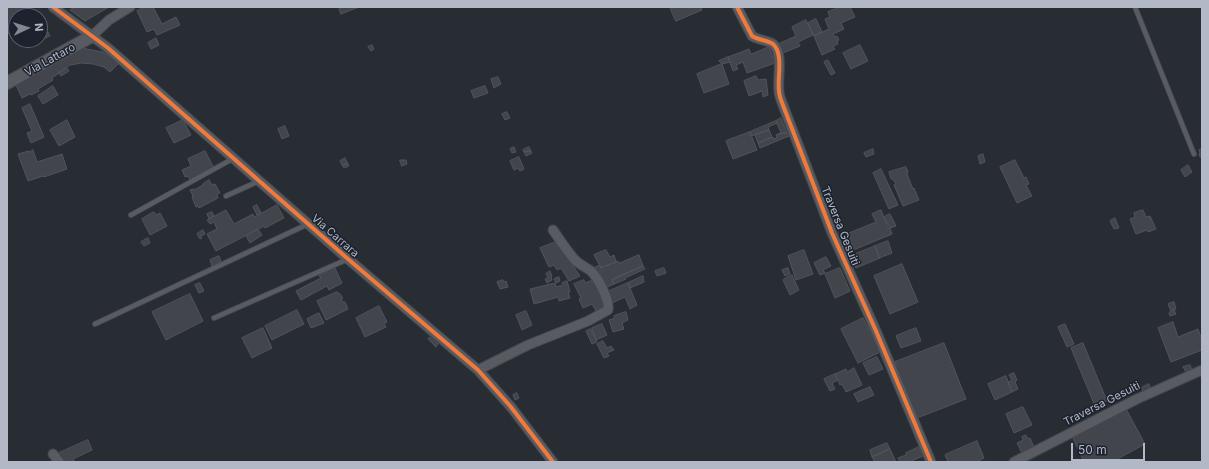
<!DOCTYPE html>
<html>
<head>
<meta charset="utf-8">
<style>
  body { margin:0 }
  #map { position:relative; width:1209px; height:469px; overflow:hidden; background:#282c33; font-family:Inter,sans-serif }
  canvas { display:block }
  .frame { position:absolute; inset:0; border:8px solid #b2b8c5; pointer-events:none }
  .north { position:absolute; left:8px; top:8px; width:40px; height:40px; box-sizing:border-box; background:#1c222e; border:1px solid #585e6a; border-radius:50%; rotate:86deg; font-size:11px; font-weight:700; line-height:16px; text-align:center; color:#b2b8c5 }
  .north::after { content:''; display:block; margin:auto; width:14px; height:18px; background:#828792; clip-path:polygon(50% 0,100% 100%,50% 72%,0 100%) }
  .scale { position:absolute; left:1071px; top:443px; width:74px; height:18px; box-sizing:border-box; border:2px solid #b2b8c5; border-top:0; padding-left:5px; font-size:12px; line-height:14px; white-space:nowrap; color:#b2b8c5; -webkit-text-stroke:3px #1c222e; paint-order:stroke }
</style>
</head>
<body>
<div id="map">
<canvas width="1209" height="469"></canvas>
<div class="frame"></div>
<div class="north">N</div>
<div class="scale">50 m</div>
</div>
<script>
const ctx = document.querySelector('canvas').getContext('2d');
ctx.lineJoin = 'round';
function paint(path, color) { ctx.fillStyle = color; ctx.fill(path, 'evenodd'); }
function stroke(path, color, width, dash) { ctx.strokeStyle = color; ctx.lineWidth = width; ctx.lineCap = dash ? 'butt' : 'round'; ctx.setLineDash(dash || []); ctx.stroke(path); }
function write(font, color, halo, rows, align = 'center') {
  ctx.font = font + ' Inter,sans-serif'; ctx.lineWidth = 3; ctx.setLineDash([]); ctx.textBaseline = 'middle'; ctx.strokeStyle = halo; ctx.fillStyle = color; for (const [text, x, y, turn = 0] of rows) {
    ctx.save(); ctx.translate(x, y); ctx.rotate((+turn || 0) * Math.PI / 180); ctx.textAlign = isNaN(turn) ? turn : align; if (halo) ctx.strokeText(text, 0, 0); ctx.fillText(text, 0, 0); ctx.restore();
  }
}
const building = new Path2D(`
  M7,7H22L25,9L23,13L27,16H16V38H13L7,32Z
  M76,7H109L85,21L70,10Z
  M145,7H153L162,24L176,17L180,25L157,35L154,29L147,32L137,11Z
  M339,7H359L341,14Z
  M670,7H701L702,10L676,21Z
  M840,7H850L855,17L841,23L844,29L833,34L835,37L837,36L839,40L837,41L838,44L833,46L835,49L822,55L814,36L829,29L825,19L830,17L828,12Z
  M816,19L822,32L814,36L808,23Z
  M806,20L813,35L798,42L800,46L783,53L778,44L796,36L792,27Z
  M44,24L50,36L40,40L27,48L16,40H40V26Z
  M156,38L159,45L151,49L148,43Z
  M372,45L374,49L371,51L368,47Z
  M860,45L868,61L851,69L843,53Z
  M76,47L103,52L112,58L118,64L110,72L104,67L93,64L82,63L70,65L52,78L53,80L38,89L39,91L31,95L30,94L22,98L16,85Z
  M769,47L775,63L747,73L743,62L736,65L738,69L733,71L728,57L749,49L751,54Z
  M728,57L730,62L722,64L719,61Z
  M828,60L835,73L831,75L824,62Z
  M722,64L729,84L704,93L697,74Z
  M67,68L69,71L61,76L59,73Z
  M756,76L758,80L766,79L768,95L763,97L762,91L749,96L744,81Z
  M498,77L501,84L494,88L491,79Z
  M53,86L58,95L43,104L38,96Z
  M485,86L488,93L474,98L471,91Z
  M30,104L44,137L31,143L27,133L32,131L22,108Z
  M507,112L510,118L505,120L502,114Z
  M781,118L787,133L778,134L781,133L776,121Z
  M67,120L75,137L59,146L50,130Z
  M183,120L191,135L174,143L166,128Z
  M776,121L777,123L768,127L769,130L751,136L750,132Z
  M285,126L289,136L282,139L278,129Z
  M769,130L772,137L758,143L755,135Z
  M750,132L757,150L733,159L726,141Z
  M787,133L789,136L760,148L758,143L773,137V139L777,138L776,135L778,134Z
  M514,147L516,152L512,153L510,149Z
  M529,147L531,151L524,152L523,150Z
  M873,149L874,154L866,157L864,153Z
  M1202,149V157H1200L1199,154L1200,153L1199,150Z
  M33,150L37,162L62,154L67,169L44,177L43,176L28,181L18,154L29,151V152Z
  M205,151L214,168L190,180L188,176L185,177L182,170L191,166L188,159Z
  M531,151L532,153L526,156L524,152Z
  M983,154L985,162L980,164L978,156Z
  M519,157L524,169L520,171L518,168L514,170L510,161Z
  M345,158L348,164L342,165L340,161Z
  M400,160H406L407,164L402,166Z
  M1015,160L1024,178L1026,177L1029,184L1026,185L1032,196L1017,203L1000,167Z
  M348,164L349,166L344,168L342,165Z
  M1188,165L1192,172L1185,177L1181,170Z
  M906,167L908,172L907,174L913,189L914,188L919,200L903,206L894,185L896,184L893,179H891L889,172Z
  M881,169L898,205L889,209L873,173Z
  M209,180L212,185L215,184L220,193L217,194L218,198L199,208L198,206L196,207L192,197L193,196L190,190L193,189L194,190L203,185V184Z
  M257,205L261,213L257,215L253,207Z
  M277,205L284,218L265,228L264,226L216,251L207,234L217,229L214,222L210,224L207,220L226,210L234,224L253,214L254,217Z
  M881,210L888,228H890L892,234L851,251L844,235L876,222L872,214Z
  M1143,210L1146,217L1150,216L1156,229L1148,232L1147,230L1136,234L1130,219L1135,217L1134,213Z
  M154,212L156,215L160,213L167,226L150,235L142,219Z
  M212,212L214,216L209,219L207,214Z
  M890,214L896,226L890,228L884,217Z
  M1115,218L1119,228L1114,229L1110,221Z
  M258,229L262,235L250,243L246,236Z
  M203,230L205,234L201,236L202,238L200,239L197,234Z
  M148,238L150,243L144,246L141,242Z
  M888,241L892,253L879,258L875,246Z
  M556,242L557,246L559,245L580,276L569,281L561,268L557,270L554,265L549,267L540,248Z
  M849,245L851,251L846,253L843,247Z
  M875,246L880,258L856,268L851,256Z
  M606,250L610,257L614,255L616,262L601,268L594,255Z
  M804,250L813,274L796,280L788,256Z
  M639,255L643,266L612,280L614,284L605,288L595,267L600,265L601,268L618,261L619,263Z
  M219,256L221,261L212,266L210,260Z
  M826,257L831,266L823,270L825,273L820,275L814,263Z
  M902,264L918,302L890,314L874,276Z
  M643,266L645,269L625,278L626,279L614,284L612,280Z
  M335,268L342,283L329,290L327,286L301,300L296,291L321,278L319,276Z
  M664,268L666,273L657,276L655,271Z
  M788,268L790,274L785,276L782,270Z
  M840,268L850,291L835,298L825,274Z
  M550,271L552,276L551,277L552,280L547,283L545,279L548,278L546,274Z
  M792,275L799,290L790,295L783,280Z
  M643,276L644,282L630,288L628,283Z
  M559,277L560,281L556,283L554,279Z
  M503,280L504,282L506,281L508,287L500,289L497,282Z
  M584,280L585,283L593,280L605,307L596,311L592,304L583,308L579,299L581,298L574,284Z
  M567,281L570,292H568L570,298L559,301L558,297L534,304L530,289L555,283L556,287L563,285L562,283Z
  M200,283L204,291L199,293L195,285Z
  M628,283L637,305L630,309L625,297L612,303L607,292Z
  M337,292L338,293H339L343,298L341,299L343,302H345L348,309L326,320L317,301Z
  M190,294L203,321L166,340L152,312Z
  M1174,302L1176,309L1171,311L1168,304Z
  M379,306L387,322L384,323L386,327L365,337L356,318Z
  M297,310L304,324L272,340L265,326Z
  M1174,310L1176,314L1170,316L1169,313Z
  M526,311L532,325L522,330L516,315Z
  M626,312L628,320L622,323L624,329L613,332L609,320L615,318L614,316Z
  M319,313L324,323L311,328L307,319Z
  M863,318L880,352L858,363L841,329Z
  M1173,322L1178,337L1198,329L1202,340V350L1171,362L1158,328Z
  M602,324L607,335L596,340L592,328Z
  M1065,324L1074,344L1067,347L1058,327Z
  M263,328L272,348L252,358L242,338Z
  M916,328L921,341L901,348L896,336Z
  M591,329L597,342L592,344L586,331Z
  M430,337L438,344L436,347L428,339Z
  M603,341L607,348L611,346L614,350L607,353L609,356L604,358L597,344Z
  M944,343L966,399L917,418L895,362Z
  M1083,343L1107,401L1095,406L1071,348Z
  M877,357L883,369L869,375L863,363Z
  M1190,365L1193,372L1187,374L1183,367Z
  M854,368L862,385L846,392L842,384L840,385L835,374L846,369L847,372Z
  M1014,373L1017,380L1015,382L1018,389L1012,392L1008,382L1012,380L1009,375Z
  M835,374L838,380L832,383L835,389L830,391L824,379Z
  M1006,376L1012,392L995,400L988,384Z
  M1149,384L1151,390L1144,393L1141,388Z
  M870,387L874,395L858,402L854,394Z
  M517,393L519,398L515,400L513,395Z
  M1023,407L1032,425L1014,433L1006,414Z
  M1126,409L1145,444L1112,462H1084L1073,438Z
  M1026,435L1028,439L1030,438L1034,447L1022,453L1017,443L1023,440L1022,437Z
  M88,440L92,450L73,459L75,462H63L59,453Z
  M977,441L984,458L976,462H948L945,455Z
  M887,443L890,449L872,457L870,450Z
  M919,447L923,456L909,462H900L898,458L906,455V453Z
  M890,449L896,462H875L872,457Z`);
paint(building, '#42464c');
stroke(building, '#50545b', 1);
const service = new Path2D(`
  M1135,7L1194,154
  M226,196L259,181
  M131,215L234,158
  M214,318L348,259
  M95,324L308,224`);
const minor = new Path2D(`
  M53,7L108,48L348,259L478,370L511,407L553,462
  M737,7L752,36C758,40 767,40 773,44C784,54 777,78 779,91C779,94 780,97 781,100L832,233L876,331L931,462
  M92,36L109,20L130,7
  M478,370L528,345L588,321L608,310C610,300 598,278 591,271C586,267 580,265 575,260C567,251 560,240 553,230
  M53,454L59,462
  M1014,462L1137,399L1202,370`);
const tertiary = new Path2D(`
  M7,83L92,36`);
stroke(service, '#44474d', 6);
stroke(minor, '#44474d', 11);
stroke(tertiary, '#44474d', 14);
stroke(service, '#585b62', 4.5);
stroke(minor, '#585b62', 9);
stroke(tertiary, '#585b62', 12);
stroke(new Path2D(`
  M53,7L108,48L348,259L478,370L511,407L553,462
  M737,7L752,36C758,40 767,40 773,44C784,54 777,78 779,91C779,94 780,97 781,100L832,233L876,331L931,462`), '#f17a3a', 4);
write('11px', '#b2b8c5', '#1c222e', [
  ["Via Lattaro",50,60,-29],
  ["Traversa Gesuiti",840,226,68],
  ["Via Carrara",335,236,41],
  ["Traversa Gesuiti",1102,404,-27]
]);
</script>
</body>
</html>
